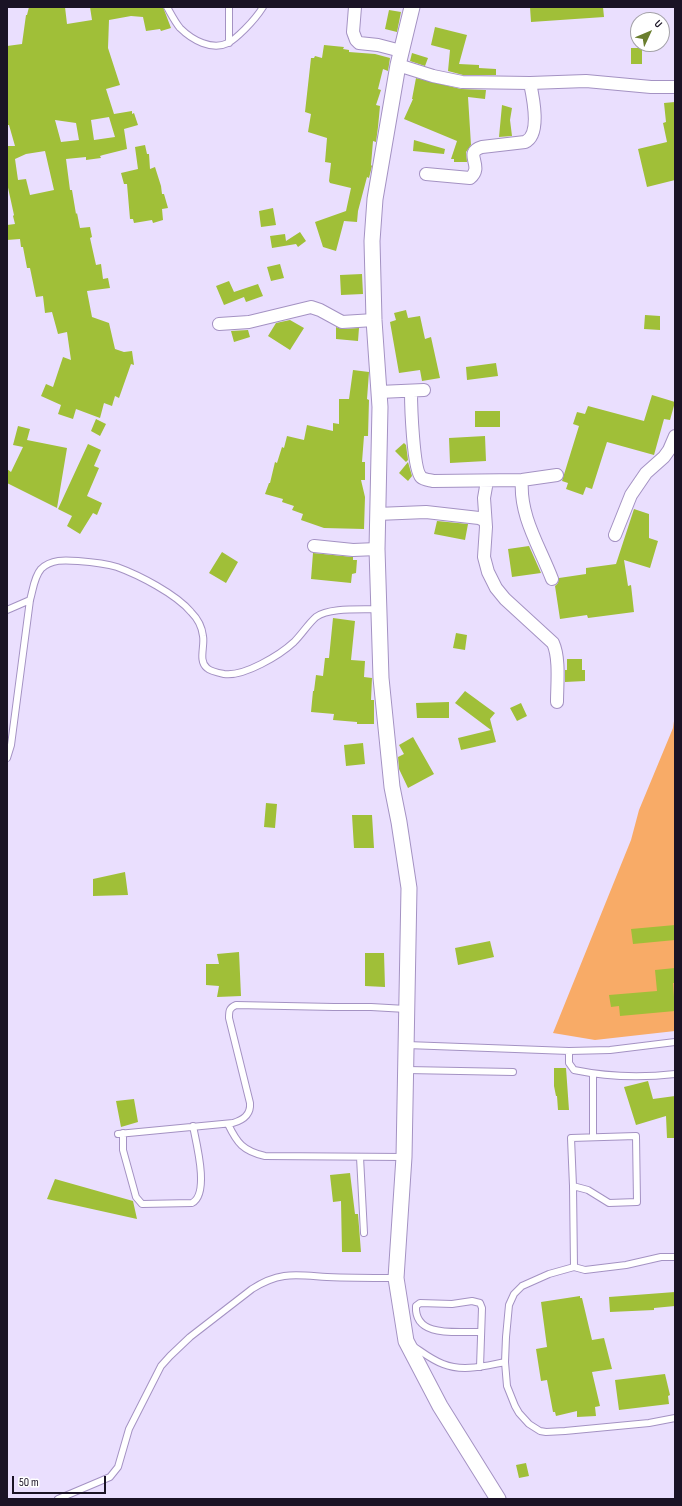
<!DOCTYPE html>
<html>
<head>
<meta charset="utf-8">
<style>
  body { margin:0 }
  #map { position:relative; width:682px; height:1506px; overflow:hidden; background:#eadffe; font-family:"Sofia Sans Condensed",sans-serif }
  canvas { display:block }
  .frame { position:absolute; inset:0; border:8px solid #1a1325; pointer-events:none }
  .north { position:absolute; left:630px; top:12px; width:40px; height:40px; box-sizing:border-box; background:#fff; border:1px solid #a3a1a8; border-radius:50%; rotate:46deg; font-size:11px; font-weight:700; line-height:16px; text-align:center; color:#1a1325 }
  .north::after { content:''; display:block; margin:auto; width:14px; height:18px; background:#6a7e2e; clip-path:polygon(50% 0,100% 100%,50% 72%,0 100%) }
  .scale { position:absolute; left:12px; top:1476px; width:94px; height:18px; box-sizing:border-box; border:2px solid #1a1325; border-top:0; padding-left:5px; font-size:12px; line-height:14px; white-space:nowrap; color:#1a1325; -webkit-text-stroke:3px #fff; paint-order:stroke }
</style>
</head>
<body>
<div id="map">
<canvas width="682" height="1506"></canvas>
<div class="frame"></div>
<div class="north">U</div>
<div class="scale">50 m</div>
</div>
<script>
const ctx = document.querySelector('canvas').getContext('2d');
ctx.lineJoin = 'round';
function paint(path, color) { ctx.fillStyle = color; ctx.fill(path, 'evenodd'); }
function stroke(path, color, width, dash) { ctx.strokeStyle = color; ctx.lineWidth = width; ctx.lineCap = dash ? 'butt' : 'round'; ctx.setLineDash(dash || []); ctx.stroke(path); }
paint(new Path2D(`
  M675,714V1031L595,1040L553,1033L631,840L639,810L673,728Z`), '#f8ab67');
paint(new Path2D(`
  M29,7H65L67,24L92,20L90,7H163L171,28L161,31L160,29L146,31L143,17L131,16L109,20L108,48L120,85L106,89L114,114L132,111V114L134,113L138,125L124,129L127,149L103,155L100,156L101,158L86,160V157L66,159L70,190H72L76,214L77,213L80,228L90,227L92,237L90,238L96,265L101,264L103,279L108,278L110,288L87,291L92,317L109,323L115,349L124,352L132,351L134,365L131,364L119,398L115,396L112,406L104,403L100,418L76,409L73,419L58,414L61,405L41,396L46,384L53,387L63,357L71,360L67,332L58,334L52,312L45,313L43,296L36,297L30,268H27L23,247H21L20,239L7,240V225L15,224L13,216L14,215L7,183V146H15L9,125H7V46L22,44L26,15H27ZM109,117L115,137L94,140L91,120ZM55,120L76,123L79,140L61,142ZM45,151L54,190L30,195L26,179L18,180L15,159L26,154Z
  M530,7H603L604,17L531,22Z
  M389,10L401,12L397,32L385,29Z
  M435,27L467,35L459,64L479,65V68L496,69V75H463L448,71L450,50L431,45Z
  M324,45L344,47L343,49L349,50V52L375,54L390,58L388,71L383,69L378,89L381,90L376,105L380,106L378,127L376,142L373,141L371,165L372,166L369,178L367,177L358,211L357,222L344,221L336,251L323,247L315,222L346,211L351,188L330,183L329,181L331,163L325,162L327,138L308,132L311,114L305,112L311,58H314L315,56L322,58Z
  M631,48H642V64H631Z
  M412,53L428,58L425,66L410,61Z
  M416,78L461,89L486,90L485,99L468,97L471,145L466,152L467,162H454V159H451L457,141L404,119L413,99H412Z
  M675,102V180L647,187L638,149L667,142L663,123L666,122L664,103Z
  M502,105L512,108L510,120L512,136L499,137Z
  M414,140L445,149L444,154L413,151Z
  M145,145L147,154H149L150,169L155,167L161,186L162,194H164L168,208L162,209L163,220L153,223L152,220L134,223L133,219H130L127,184H124L121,173L138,169L135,147Z
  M273,208L276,225L261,227L259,211Z
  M300,232L306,241L298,247L296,244L272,248L270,236L285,234L286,241Z
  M280,264L284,278L271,281L267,267Z
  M362,274L363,294L341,295L340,275Z
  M229,281L234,292L258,284L263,296L246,302L244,297L224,305L216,286Z
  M406,310L408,318L420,316L425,339L431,337L440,378L422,381L420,370L399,373L390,322L396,320L394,313Z
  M645,315L660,316V330L644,329Z
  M290,320L304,328L290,350L268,336L276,323Z
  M336,327L342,329L359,328L358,341L336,339Z
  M248,330L250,337L234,342L231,331Z
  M496,363L498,376L467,380L466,367Z
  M353,370L369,372L367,399L369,400L368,436H364L362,462H365V480H361L365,497L364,529L324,528L301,520L303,514L292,510L294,506L282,502L283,499L265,494L269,483H270L275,462L277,463L282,447L284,448L287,436L304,440L307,425L333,431V423L339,424V399H349Z
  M652,395L675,402L670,420L664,419L654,455L607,442L592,489L586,487L583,495L566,489L568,483L562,481L579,426L573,424L577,412L585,414L588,406L644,421Z
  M475,411H500V427H475Z
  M96,419L106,424L100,436L91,431Z
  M18,426L30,429L27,440L67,448L57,508L7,483V469L11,472L23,447L13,445Z
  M485,436L486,461L450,463L449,438Z
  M404,443L406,445L408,460L406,462L395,451Z
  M88,444L101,450L94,466L99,468L87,496L102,503L97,515L93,513L80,534L67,526L72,516L58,509Z
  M408,462L412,476L408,481L399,473Z
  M634,509L649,514V538L658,541L650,568L624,560L628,586L631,585L634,612L588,618L587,615L560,619L555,586L558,583L559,578L586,574V568L616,564Z
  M437,521L468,524L465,540L434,534Z
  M529,546L541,573L512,577L508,549Z
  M222,552L238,562L226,583L209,573Z
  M313,553L353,557V560H357L356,573L352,574L351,583L311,579Z
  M333,618L355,621L351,660L365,661L364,677L372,678L371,700H374V724H357V722L333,720L334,714L311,712L313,691H314L316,675L323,676L325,658H329Z
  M456,633L467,635L465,650L453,648Z
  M567,659H582V670H585V681L565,682V670H567Z
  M465,691L495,713L490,719L496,742L461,750L458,738L491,730L455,703Z
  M449,702V718H417L416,703Z
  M521,703L527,716L517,721L510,708Z
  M413,737L434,774L408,788L399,769L398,757L404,754L399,745Z
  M363,743L365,764L346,766L344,745Z
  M266,803L277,804L275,828L264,827Z
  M352,815H372L374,848H354Z
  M125,872L128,895L93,896V879Z
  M675,925V940L633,944L631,929Z
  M490,941L494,957L458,965L455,948Z
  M239,952L241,996L217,997L219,986L206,985V964H219L217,954Z
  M365,953H384L385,987L365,986Z
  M675,968V983H673L675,1011L620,1016L619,1006L611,1007L609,995L657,991L655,970Z
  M554,1068H566L569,1110H558L557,1096H556L554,1086Z
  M648,1081L653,1099L675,1096V1138H667L666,1116L636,1125L624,1087Z
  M134,1099L138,1122L121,1127L116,1101Z
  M350,1173L355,1214H358L361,1252H342L341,1201L333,1202L330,1175Z
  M55,1179L133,1201L137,1219L47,1199Z
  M675,1292V1306L654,1308V1310L610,1312L609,1297Z
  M580,1296V1298H582L592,1340L604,1338L612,1369L592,1372L600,1406L595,1407L596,1416L577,1417V1411L556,1416L555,1412H553L547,1380L541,1381L536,1349L547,1347L541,1302Z
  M665,1374L670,1395L668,1396L669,1404L619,1410L615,1380Z
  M526,1463L529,1476L519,1478L516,1465Z`), '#a0bf38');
const service = new Path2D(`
  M167,7C171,14 175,22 180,28C192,40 212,51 228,43C234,40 240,34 245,29C252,22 258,15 263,7
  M229,7V43
  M7,610L30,600
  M7,758L11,745L30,600C33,590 34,577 41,569C51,559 65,560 78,561C91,562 104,563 117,567C139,575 176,594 191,612C198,619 202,627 203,636C205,646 198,661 207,668C210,671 219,673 224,674C244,677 280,655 294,642C302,634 308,624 316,617C330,607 362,610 379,609
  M407,1045L569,1051L610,1050L675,1042
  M569,1051V1063L574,1070C608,1077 640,1078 675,1074
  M407,1070L513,1072
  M228,1124C237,1143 243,1151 265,1156L403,1157
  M123,1133V1150L136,1197L142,1204L192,1203C210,1194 196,1142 193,1126
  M118,1134L233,1123C243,1120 251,1115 250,1103L229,1018C229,1011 229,1008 236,1005L334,1007H371L406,1009
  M636,1136L637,1202L609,1203L588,1190L573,1186L571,1138Z
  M593,1137V1074
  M360,1157L364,1233
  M573,1186L574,1267
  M675,1257H661L626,1265L585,1270L574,1267L549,1274L522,1286L514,1294L509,1305L506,1337L505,1362L507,1386L515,1406L519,1413L529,1424L540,1431L546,1432L565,1431L649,1423L675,1418
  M413,1346C422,1352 432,1360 443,1364C463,1372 484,1366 505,1362
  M480,1367L482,1308L480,1303L472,1301L452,1304L420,1303L416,1306C414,1339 459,1331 481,1332
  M58,1499L110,1477L118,1467L129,1429L161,1366L170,1356L190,1337L252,1289C280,1271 296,1275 327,1277C350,1278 373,1278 396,1278`);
const minor = new Path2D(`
  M355,7L353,32L356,40L359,43L378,45L401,51
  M398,65L433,76L462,82L530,83L586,81L651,87H675
  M426,174L470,178C485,166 462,153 482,147L525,142C541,135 533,97 530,83
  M219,324L249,322L311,307L320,310L342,322L374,320
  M411,391C411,405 413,469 421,477C424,480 430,480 433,481L522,480L557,475
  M379,392L424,390
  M522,480C519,516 540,547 552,579
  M487,481L484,498L486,527L484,557L488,572L496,588L505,599L553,643C560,658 557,685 557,702
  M377,514L426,512L479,518L485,521
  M615,535L631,495L646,473L664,457L669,450L675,436
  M314,546L353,550L377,549`);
const tertiary = new Path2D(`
  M412,7L398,65L375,199L372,241L374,320L380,407L377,549L381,678L392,787L399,822L409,888L404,1157L396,1278L406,1341L440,1406L498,1499`);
stroke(service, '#a492c3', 8);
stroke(minor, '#a492c3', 14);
stroke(tertiary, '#a492c3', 17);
stroke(service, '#fff', 6);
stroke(minor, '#fff', 12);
stroke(tertiary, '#fff', 15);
</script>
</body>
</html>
